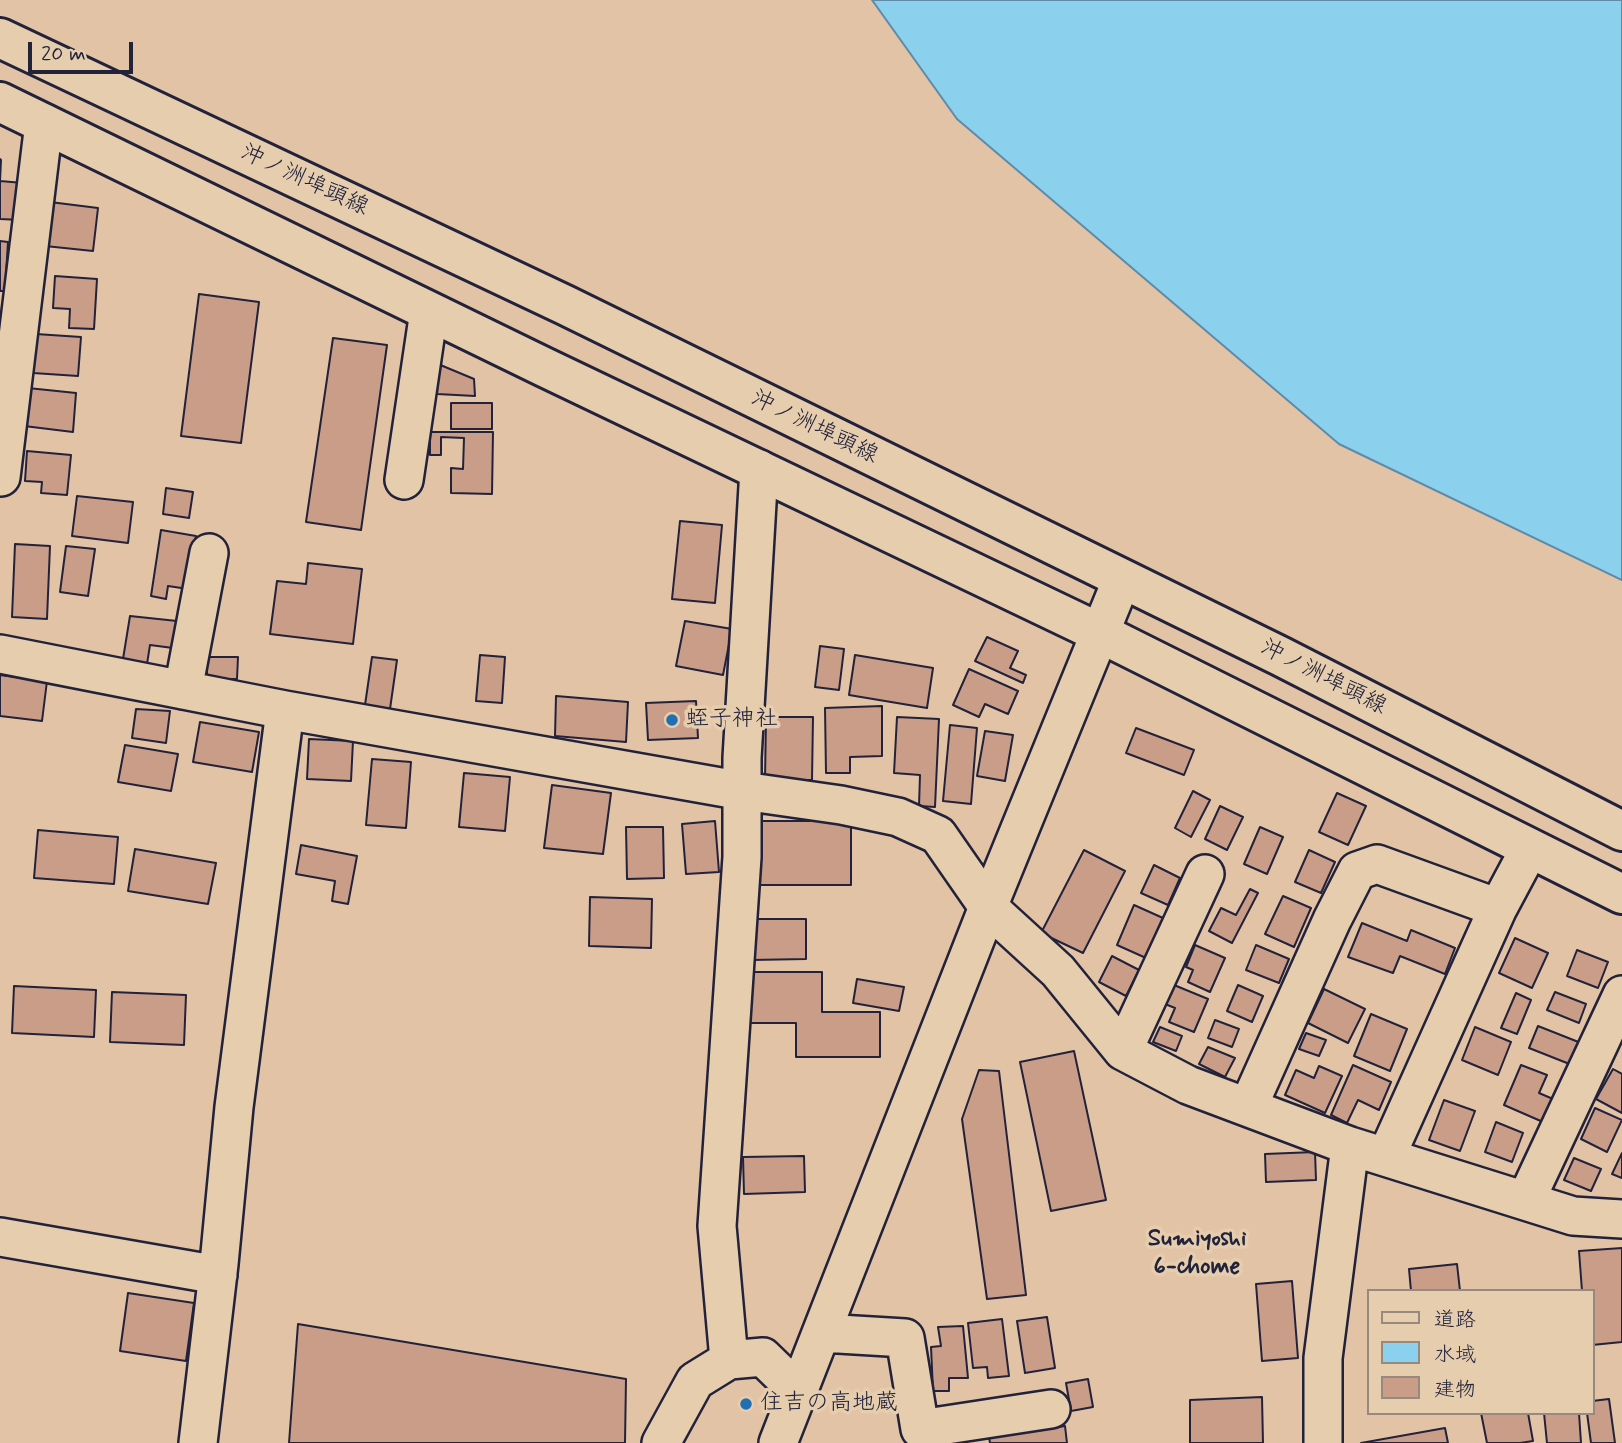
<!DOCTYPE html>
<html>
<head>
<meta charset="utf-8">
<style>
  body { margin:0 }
  #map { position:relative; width:1622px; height:1443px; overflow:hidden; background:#e3c3a5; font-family:Mynerve,"Klee One",sans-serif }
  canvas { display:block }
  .legend { position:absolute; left:1367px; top:1289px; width:228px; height:126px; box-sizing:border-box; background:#e5cdae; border:2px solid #978980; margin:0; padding:9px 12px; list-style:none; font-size:21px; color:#22223b }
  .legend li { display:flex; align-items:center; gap:14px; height:35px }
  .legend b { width:35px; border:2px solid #978980 }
  .scale { position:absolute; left:28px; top:42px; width:105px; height:32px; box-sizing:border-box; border:4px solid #22223b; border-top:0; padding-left:9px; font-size:21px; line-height:24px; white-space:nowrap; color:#22223b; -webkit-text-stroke:5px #e5cdae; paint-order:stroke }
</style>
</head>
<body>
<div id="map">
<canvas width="1622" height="1443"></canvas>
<ul class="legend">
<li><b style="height:9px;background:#e5cdae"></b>道路</li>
<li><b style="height:19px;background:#8bd0ed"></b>水域</li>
<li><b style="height:19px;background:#ca9d88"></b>建物</li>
</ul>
<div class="scale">20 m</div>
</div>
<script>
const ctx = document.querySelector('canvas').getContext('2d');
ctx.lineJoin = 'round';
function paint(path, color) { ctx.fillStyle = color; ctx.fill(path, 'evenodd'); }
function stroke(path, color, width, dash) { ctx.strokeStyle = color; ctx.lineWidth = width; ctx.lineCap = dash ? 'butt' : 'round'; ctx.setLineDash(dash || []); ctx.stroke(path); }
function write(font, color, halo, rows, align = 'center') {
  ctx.font = font + ' Mynerve,"Klee One",sans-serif'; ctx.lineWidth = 7; ctx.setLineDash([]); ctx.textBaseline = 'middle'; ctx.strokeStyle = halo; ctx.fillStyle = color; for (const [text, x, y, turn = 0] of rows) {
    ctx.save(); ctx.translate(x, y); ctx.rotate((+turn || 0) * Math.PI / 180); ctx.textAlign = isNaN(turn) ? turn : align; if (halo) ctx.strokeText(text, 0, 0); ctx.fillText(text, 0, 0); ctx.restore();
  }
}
const water = new Path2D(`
  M872,0H1622V580L1339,444L957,119Z`);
paint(water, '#8bd0ed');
stroke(water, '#618aa6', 2);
const building = new Path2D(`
  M0,159L1,160L0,181L23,183L21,220L0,219Z
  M50,202L98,208L93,251L45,246Z
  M0,241L8,242L5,291H0Z
  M55,276L97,279L94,329L69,328L70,309L53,308Z
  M199,294L259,302L241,443L181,436Z
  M36,334L81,337L78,376L33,373Z
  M333,338L387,345L361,530L306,522Z
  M438,364L474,379L475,396L437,394Z
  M28,388L76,393L73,432L24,426Z
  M451,403H492V429H451Z
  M430,432H493L492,494L451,493V468L463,469L464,438L441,437V455H430Z
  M27,451L71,455L67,495L41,493L42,482L25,481Z
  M166,488L193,492L189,518L163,514Z
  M77,496L133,502L128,543L72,536Z
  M680,521L722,525L715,603L672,599Z
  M161,530L196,536L188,589L168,586L166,599L151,596Z
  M15,544L50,546L47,619L12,617Z
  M66,546L95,549L88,596L60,592Z
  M308,563L362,569L353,644L270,634L277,581L306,584Z
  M130,616L177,621L173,648L150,645L147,664L123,659Z
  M685,621L732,629L723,675L676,666Z
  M987,637L1018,651L1010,668L1026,675L1023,683L975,661Z
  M820,646L844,649L839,690L815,687Z
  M480,655L505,657L502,703L476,701Z
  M855,655L933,668L927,708L849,695Z
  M207,657H238L237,679H207Z
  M372,657L397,660L390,709L365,705Z
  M969,669L1018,691L1008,714L985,704L979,717L953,705Z
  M0,675L47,681L42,721L0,716Z
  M556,696L628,702L626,742L555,736Z
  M696,701L698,738L648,740L646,703Z
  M882,706V756L850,757V773H826L825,708Z
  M136,709L170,711L166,743L132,738Z
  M766,717H813L812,780H765Z
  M897,717L939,719L935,807L919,806L920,775L894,773Z
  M200,722L259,732L252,772L193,762Z
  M950,725L977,728L971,804L943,801Z
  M1136,728L1194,750L1184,775L1126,753Z
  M985,731L1013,735L1005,781L977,776Z
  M309,739L353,741L351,781L307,779Z
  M125,745L178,754L171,791L118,782Z
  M372,759L411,762L406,828L366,825Z
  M464,773L510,777L505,831L459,827Z
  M552,785L611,793L603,854L544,848Z
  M1193,791L1210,800L1191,837L1175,828Z
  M1337,793L1366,806L1348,845L1319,832Z
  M1220,806L1243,817L1227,850L1205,839Z
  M715,821L719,872L686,874L682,824Z
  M752,821H851V885H752Z
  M626,827H663L664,878L627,879Z
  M1260,827L1283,837L1267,874L1244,864Z
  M38,830L118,837L114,884L34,878Z
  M301,845L357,856L348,904L332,901L335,881L296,874Z
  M135,849L216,863L208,904L128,891Z
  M1084,850L1125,871L1083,953L1041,933Z
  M1309,850L1335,862L1321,893L1295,882Z
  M1154,865L1180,878L1168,905L1141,893Z
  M1250,889L1258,893L1232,943L1209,931L1221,908L1236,915Z
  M1283,896L1311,908L1294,947L1265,934Z
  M590,897L652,899L651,948L589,946Z
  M1134,905L1163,918L1146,958L1117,945Z
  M751,919H806V959L751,960Z
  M1362,923L1407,941L1411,930L1455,948L1445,974L1400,956L1393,973L1348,957Z
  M1515,938L1548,953L1532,988L1499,973Z
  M1195,945L1225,958L1210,992L1188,982L1193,970L1186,967Z
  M1256,945L1289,959L1279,983L1246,970Z
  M1577,950L1608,962L1598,988L1567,976Z
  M1112,956L1139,970L1126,996L1099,982Z
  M748,972H822V1012H880V1057H796V1023H748Z
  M857,979L904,987L899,1011L853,1003Z
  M1174,985L1208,999L1194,1032L1169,1022L1175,1008L1165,1004Z
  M1238,985L1263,996L1252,1022L1227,1011Z
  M14,986L96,990L94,1037L12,1033Z
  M1324,989L1365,1009L1348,1043L1308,1023Z
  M112,992L186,995L184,1045L110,1042Z
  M1555,992L1586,1004L1579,1023L1547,1010Z
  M1516,993L1531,1000L1517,1034L1501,1028Z
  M1371,1014L1407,1029L1390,1071L1354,1056Z
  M1215,1020L1239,1029L1232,1047L1208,1038Z
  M1538,1026L1581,1043L1572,1065L1529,1048Z
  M1160,1027L1182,1036L1176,1051L1153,1042Z
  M1475,1027L1511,1042L1498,1075L1462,1060Z
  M1306,1033L1326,1040L1319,1056L1299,1049Z
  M1208,1047L1235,1058L1225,1077L1199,1064Z
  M1074,1051L1106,1200L1051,1211L1020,1062Z
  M1353,1065L1391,1082L1379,1110L1358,1100L1347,1123L1331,1115Z
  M1521,1065L1547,1075L1539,1093L1553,1099L1543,1122L1504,1105Z
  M1319,1066L1342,1076L1325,1113L1285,1095L1296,1070L1314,1078Z
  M1613,1069L1622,1074V1113L1596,1099Z
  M979,1070L999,1071L1026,1295L987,1299L962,1119Z
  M1444,1100L1475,1111L1460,1151L1429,1140Z
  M1595,1108L1622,1120L1607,1152L1581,1139Z
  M1496,1122L1523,1133L1512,1162L1485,1152Z
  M1315,1152L1316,1180L1266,1182L1265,1154Z
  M1622,1153V1178L1612,1174Z
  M804,1156L805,1192L744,1194L743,1157Z
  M1574,1158L1601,1169L1591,1191L1564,1180Z
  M1622,1248V1342L1592,1345V1291H1582L1579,1251Z
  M1457,1264L1460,1291H1411L1409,1269Z
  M1292,1281L1298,1358L1262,1361L1256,1284Z
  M128,1293L194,1303L186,1361L120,1351Z
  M1047,1317L1055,1368L1025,1373L1017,1321Z
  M1002,1319L1009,1376L988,1378L987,1367L973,1368L968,1323Z
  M298,1324L626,1379L625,1443H289Z
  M963,1326L968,1378H949V1391H933L931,1347L941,1346L938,1327Z
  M1088,1379L1093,1407L1071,1411L1066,1383Z
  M1262,1397L1263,1443H1190V1400Z
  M1609,1399L1615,1443H1591L1587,1413H1592V1401Z
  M1481,1413H1528L1533,1441L1520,1443H1487Z
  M1544,1413H1579L1581,1443H1547Z
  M1065,1426L1067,1443H990L989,1437Z
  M1445,1428L1448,1443H1361Z`);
paint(building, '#ca9d88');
stroke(building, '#22223b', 2);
const minor = new Path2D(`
  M1,477L44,123
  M404,480L429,311
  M0,654L285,710L743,791L841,805L898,817L938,835L988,907L1058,971L1123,1051L1188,1085L1350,1146L1573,1216L1622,1219
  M183,690L209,553
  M1498,908L1530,848
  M1123,1051L1205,874
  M1248,1107L1332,920L1357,871L1377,864L1498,908L1386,1157
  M1526,1200L1622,995
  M0,1237L218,1275
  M822,1333L905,1338L920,1429L1051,1409
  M729,1360L717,1226L742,857V758L759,469
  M198,1443L219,1264L234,1107L285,710
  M661,1443L695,1381L729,1360L763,1357L798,1391
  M778,1443L988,907L1122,579
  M1323,1443V1358L1350,1146`);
const major = new Path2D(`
  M0,38L565,305L1280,656L1622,831
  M0,102L544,367L1100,633L1622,894`);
stroke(minor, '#22223b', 42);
stroke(major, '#22223b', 44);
stroke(minor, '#e5cdae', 37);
stroke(major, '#e5cdae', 38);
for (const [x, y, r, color] of [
  [672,720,7,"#1f6fb2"],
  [746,1404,7,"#1f6fb2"]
]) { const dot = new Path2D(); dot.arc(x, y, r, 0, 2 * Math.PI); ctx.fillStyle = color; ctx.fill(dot); stroke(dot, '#e5cdae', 2.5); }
write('23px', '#22223b', '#e5cdae', [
  ["沖ノ洲埠頭線",304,181,25],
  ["沖ノ洲埠頭線",814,428,26],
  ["沖ノ洲埠頭線",1323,678,27]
]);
write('23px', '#22223b', '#e5cdae', [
  ["蛭子神社",686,720],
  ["住吉の高地蔵",760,1404]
], 'left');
write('bold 24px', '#22223b', '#e5cdae', [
  ["Sumiyoshi",1197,1240],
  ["6-chome",1197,1268]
]);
</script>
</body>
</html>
